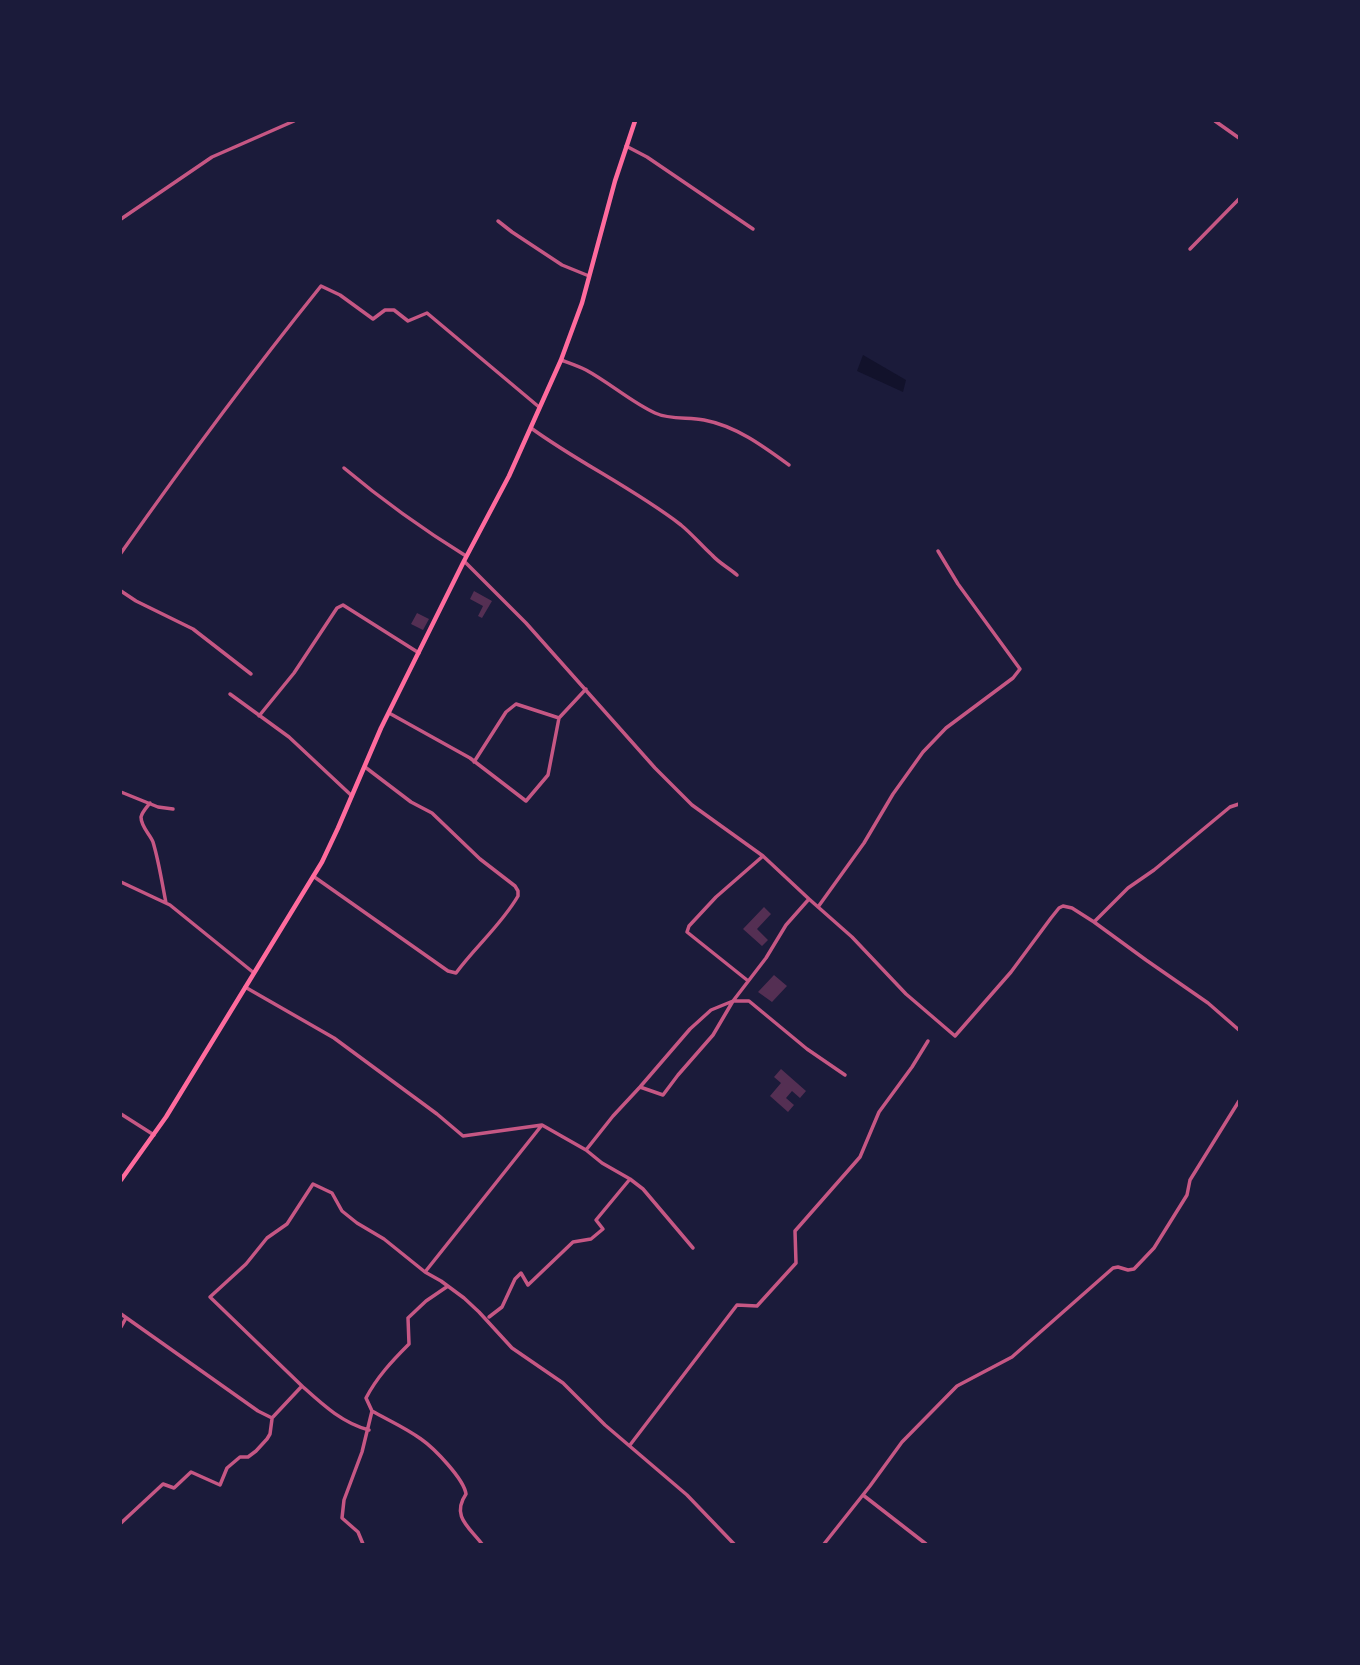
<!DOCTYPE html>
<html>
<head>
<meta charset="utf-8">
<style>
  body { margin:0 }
  #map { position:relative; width:1360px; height:1665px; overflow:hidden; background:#1b1b3a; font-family:"Noto Sans",sans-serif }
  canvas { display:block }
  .frame { position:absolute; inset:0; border:122px solid #1b1b3a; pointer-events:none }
</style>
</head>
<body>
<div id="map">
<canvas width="1360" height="1665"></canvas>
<div class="frame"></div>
</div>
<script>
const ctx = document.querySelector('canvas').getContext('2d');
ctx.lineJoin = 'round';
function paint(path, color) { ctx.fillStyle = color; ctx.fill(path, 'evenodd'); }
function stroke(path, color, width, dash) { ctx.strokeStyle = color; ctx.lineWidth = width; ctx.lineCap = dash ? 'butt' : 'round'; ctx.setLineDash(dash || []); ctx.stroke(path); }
paint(new Path2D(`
  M863,355L906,380L903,392L857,371Z`), '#12122b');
paint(new Path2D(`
  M474,591L492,601L482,618L478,616L483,606L470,599Z
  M417,613L429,619L423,630L411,624Z
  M764,907L771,914L757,929L768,940L762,946L743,929Z
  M774,975L787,986L772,1002L758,992Z
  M781,1069L806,1091L800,1098L792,1091L786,1098L794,1105L788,1112L770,1096L781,1083L774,1077Z`), '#542f53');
stroke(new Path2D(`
  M1215,121L1239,138
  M626,146L647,157L753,229
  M121,219L212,157L294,121
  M498,221L512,232L562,265L589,276
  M1190,249L1239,199
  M561,360C569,363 578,366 586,370C610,383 631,402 655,413C670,420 688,417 704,420C736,426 763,446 789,465
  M531,428C579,463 633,488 681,525C692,534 701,545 712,555C719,563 729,568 737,575
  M344,468C382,500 424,530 466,556
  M121,553C185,462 251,373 321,286L340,295L373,319L385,310H394L408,321L427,313L539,407
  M121,591L136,601L193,629L251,674
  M230,694L289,737L352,796
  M389,713L470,758L526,801L548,775L559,718
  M259,716L294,673L337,608L343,605L419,653
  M474,762L506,712L516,704L559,718L586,689
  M121,792L158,807L173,809
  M150,803C147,807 142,812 141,817C141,827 150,834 153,842C159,862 162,883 166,903
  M313,876L448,971L456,973C475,947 502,924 518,896V891L515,886L480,859L432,813L411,802L365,767
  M121,882L170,905L254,973
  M809,899L852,937L906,994L955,1036L1011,972L1051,918L1059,908L1063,906L1072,908L1094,922L1146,960L1208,1003L1239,1030
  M818,907L864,843L893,794L923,752L946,728L1013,678L1020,669L958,584L938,551
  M1094,922L1128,888L1154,870L1230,807L1239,804
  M747,980L687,932L689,926L716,897L763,856
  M245,987L334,1038L437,1114L463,1136L542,1125
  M640,1087L663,1095L678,1075L713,1035L733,1001H749L807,1049L845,1075
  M121,1114L154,1135
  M586,1150L602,1163L630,1179L643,1189L693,1248
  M425,1272L441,1281L464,1298L479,1312L512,1348L563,1383L605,1425L687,1495L734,1544
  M121,1314L258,1411L272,1418L302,1386L210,1297L246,1264L267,1238L287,1224L313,1184L332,1193L342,1211L357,1223L384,1239L425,1272L542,1125L586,1150L613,1116L640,1087L690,1029L711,1010L733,1001L766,958L786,925L809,899L763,856L692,805L655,768L526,623L464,561
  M489,1317L502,1307L515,1279L521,1273L528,1285L573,1242L591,1239L603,1229L596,1220L630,1179
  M121,1327L126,1318
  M302,1386C322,1404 342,1423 369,1430
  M372,1411L366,1398C377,1377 392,1361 409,1344L408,1318L426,1301L448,1286
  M630,1445L737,1305L757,1306L796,1263L795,1231L860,1157L879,1112L912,1067L928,1041
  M863,1495L926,1544
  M121,1523L163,1484L174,1488L191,1472L220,1485L227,1468L240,1457H248L256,1451L267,1439L270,1434L272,1419
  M363,1544L358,1532L342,1518L344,1500L362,1452L372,1411C388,1420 406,1428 421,1439C434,1448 464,1479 466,1494C451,1516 469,1527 482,1544
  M824,1544L870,1486L902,1442L957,1386L1012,1357L1113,1268L1118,1267L1128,1270L1134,1269L1154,1248L1187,1195L1190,1180L1239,1101`), '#c65784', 3.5);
stroke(new Path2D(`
  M121,1180L166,1117L322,862L338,828L381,728L464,561L509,476L561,360L582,303L615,181L635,121`), '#ff6b9d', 4.5);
</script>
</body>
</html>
